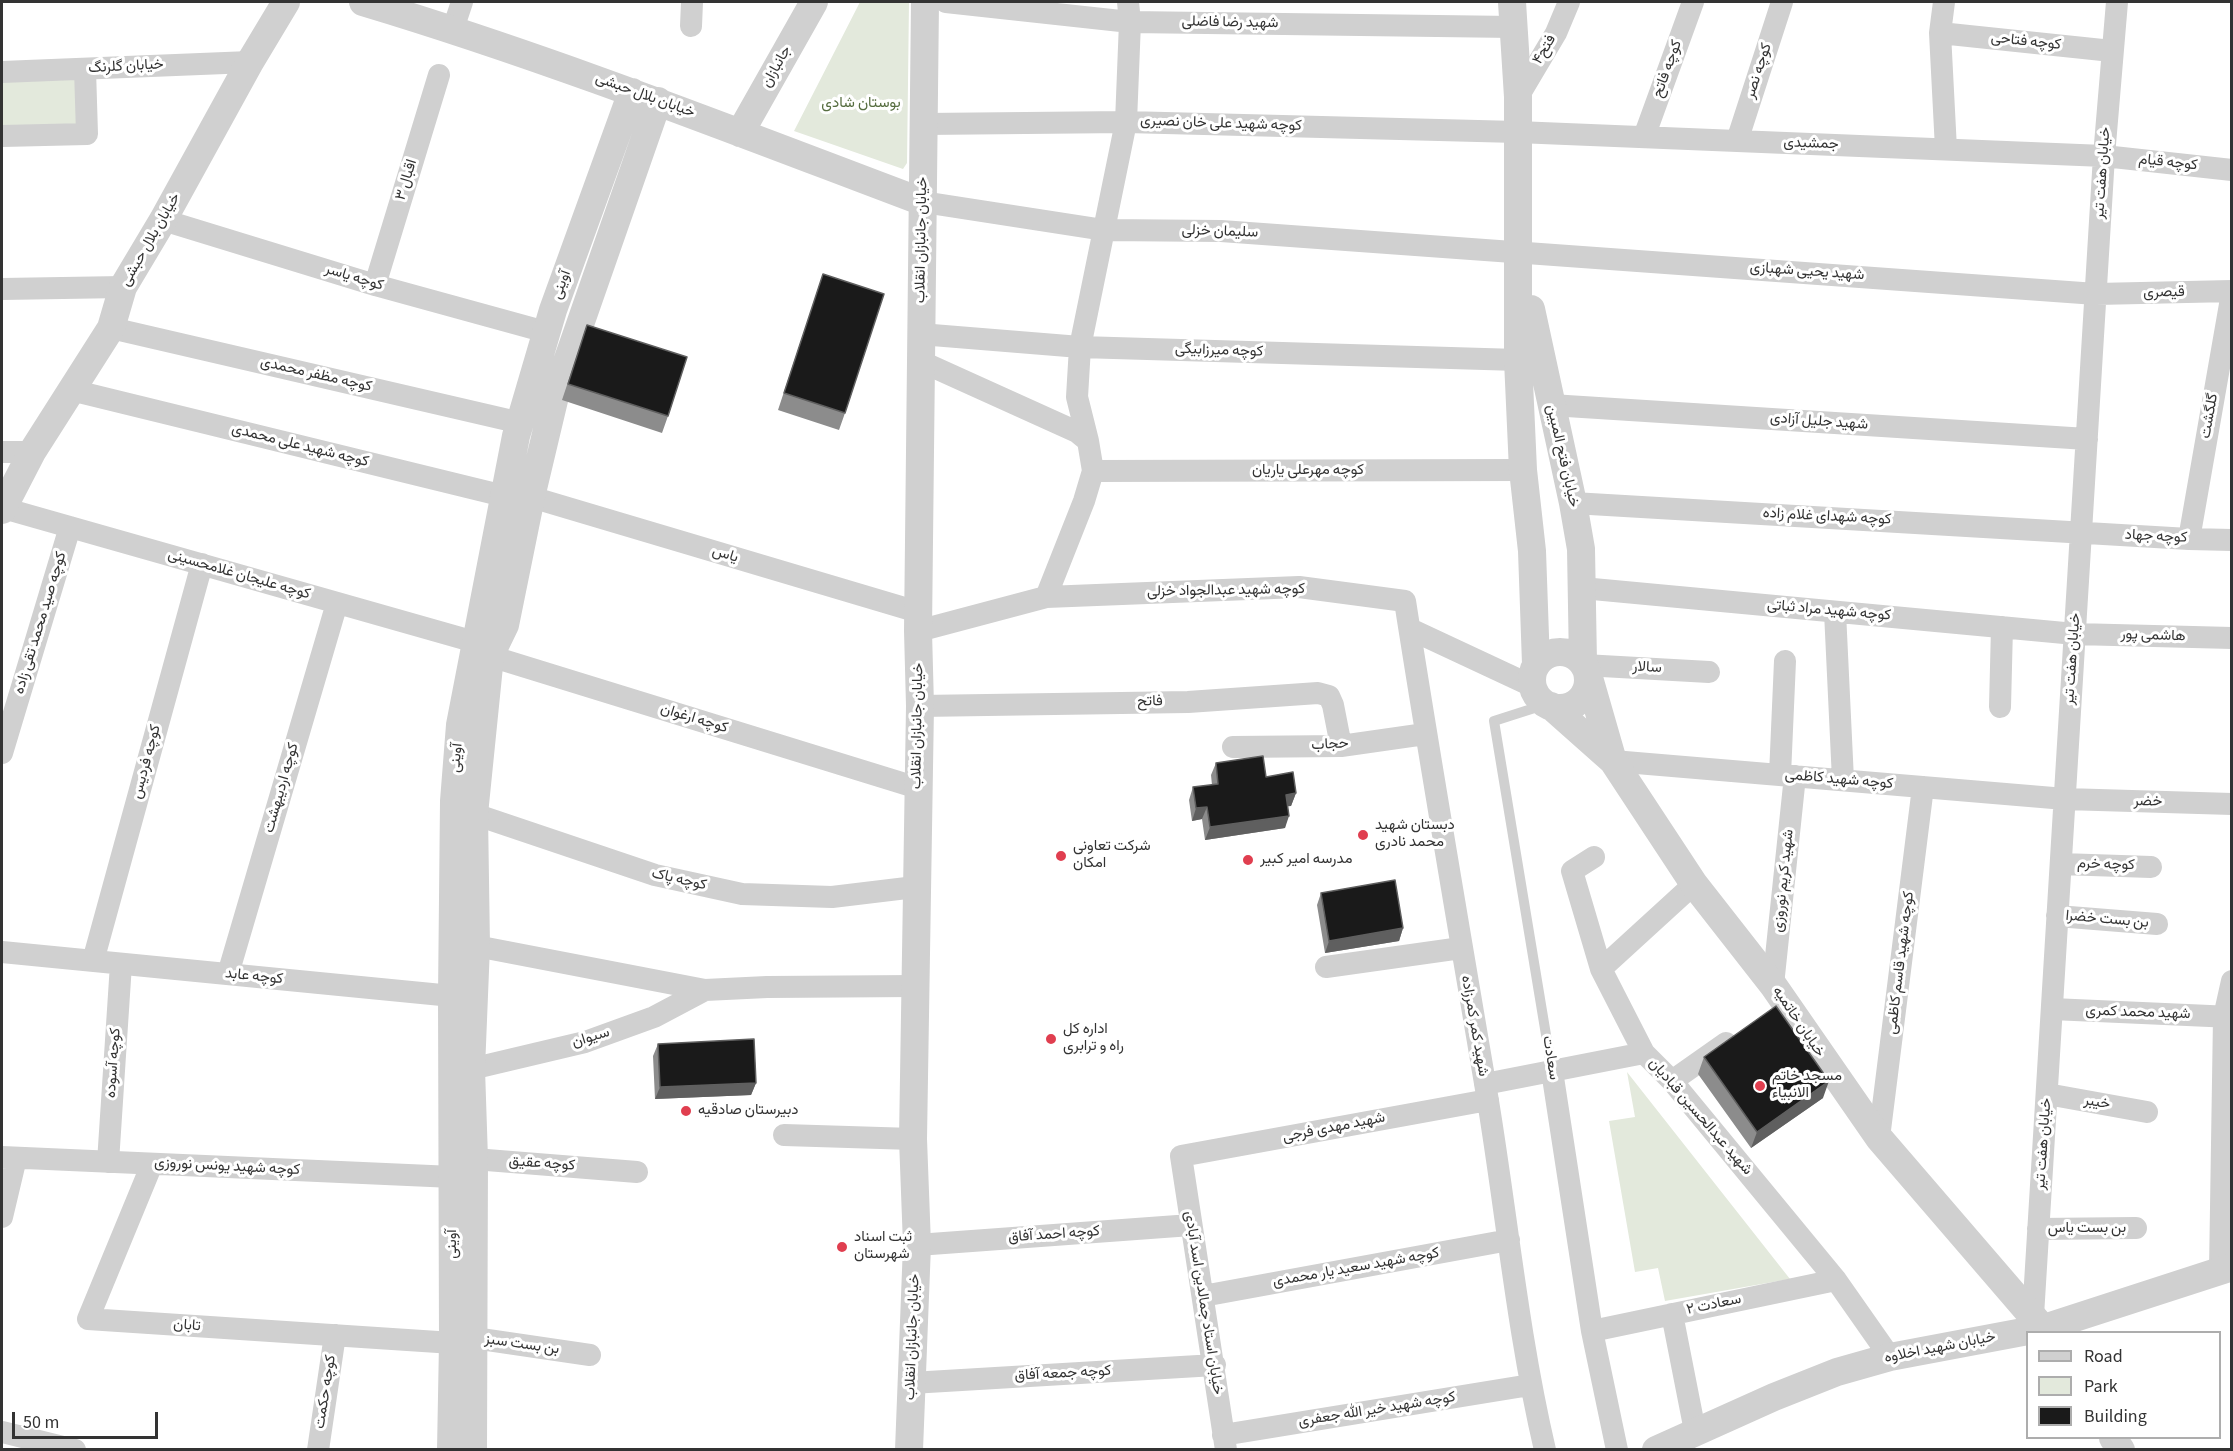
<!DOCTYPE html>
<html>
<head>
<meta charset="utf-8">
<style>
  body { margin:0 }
  #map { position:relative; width:2233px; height:1451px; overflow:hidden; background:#fff; font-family:"Source Sans 3",sans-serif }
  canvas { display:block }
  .frame { position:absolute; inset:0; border:3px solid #333; pointer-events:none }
  .legend { position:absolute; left:2026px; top:1331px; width:195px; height:108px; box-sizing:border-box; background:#fff; border:2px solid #adadad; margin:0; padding:8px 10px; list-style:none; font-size:18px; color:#333 }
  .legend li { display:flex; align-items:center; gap:12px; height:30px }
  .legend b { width:30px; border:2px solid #adadad }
  .scale { position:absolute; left:12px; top:1412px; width:146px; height:27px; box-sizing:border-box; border:3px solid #333; border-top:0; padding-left:8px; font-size:18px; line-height:21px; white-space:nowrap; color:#333; -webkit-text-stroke:4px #fff; paint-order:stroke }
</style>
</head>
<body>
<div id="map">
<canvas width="2233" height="1451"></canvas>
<div class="frame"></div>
<ul class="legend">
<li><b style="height:8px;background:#d0d0d0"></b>Road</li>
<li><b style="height:16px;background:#e3e9dc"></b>Park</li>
<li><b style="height:16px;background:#1a1a1a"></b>Building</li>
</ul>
<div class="scale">50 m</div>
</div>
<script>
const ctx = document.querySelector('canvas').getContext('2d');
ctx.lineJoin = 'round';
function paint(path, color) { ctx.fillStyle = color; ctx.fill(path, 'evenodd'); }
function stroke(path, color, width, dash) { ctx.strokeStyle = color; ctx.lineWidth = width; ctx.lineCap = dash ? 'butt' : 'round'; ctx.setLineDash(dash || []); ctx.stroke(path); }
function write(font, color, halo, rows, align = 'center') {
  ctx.font = font + ' "Source Sans 3",Vazirmatn,sans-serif'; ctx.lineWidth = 6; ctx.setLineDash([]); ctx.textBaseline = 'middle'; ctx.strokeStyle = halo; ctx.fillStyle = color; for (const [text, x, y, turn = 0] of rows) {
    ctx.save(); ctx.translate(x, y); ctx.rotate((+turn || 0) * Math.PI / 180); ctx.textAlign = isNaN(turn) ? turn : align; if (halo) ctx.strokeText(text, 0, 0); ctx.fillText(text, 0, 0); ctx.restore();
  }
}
paint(new Path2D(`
  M860,2H909L907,163L903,169L794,131Z
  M75,79L77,126L2,127V80Z
  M1627,1072L1790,1279L1665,1301L1658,1268L1635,1272L1609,1121L1635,1117Z`), '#e3e9dc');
stroke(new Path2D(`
  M1547,704L1494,721L1552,1071`), '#d0d0d0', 10);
stroke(new Path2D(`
  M946,2L1130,22L1514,27
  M1944,2L1940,33L1946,149
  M691,26L692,2
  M453,29L462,2
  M1940,33L2112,51
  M2,72L250,62
  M1518,97L1556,33L1569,2
  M924,124L1126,122L1517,132L2104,156L2232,170
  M2,136L87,134L85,69
  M1644,137L1693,2
  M1737,141L1782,2
  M923,202L1104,230L1221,231L2096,294L2232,291
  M163,220L375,285L546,332
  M375,285L439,75
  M2,289L123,287
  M111,328L521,423
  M920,334L1080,347L1518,360
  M71,390L504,496L531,497L918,612
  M1551,405L2087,439
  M1088,441L1077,397L1080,347L1126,122L1130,22L1128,2
  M2,452H32
  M1093,471L1523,470
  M1573,503L2189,539L2232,540
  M3,508L475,642L490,656L918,788
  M2189,539L2232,293
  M1582,588L2075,634L2232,638
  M1046,597L1299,587L1405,601C1431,768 1460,935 1488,1101C1507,1217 1518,1335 1545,1450
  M1835,612L1843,780
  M1410,629L1532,686
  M918,631L1046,597L1084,501L1093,471L1088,441L1077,432L920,361
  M1584,665L1709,672
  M920,706L1188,702L1318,693L1329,696L1333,705L1341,746
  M2000,707L2002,627
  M1233,747L1341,746L1425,734
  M2,753L70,527
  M1613,761L2065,799L2232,804
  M1780,775L1785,661
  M461,805L474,814L655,875L742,894L832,897L915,887
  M1594,857L1572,871L1601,969L1644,1053L1672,1081L1836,1280L1890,1357
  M2061,864L2151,867
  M2057,916L2157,924
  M2,952L452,996L476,946L705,990L767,987L915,986
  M93,961L202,564
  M1326,967L1461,948
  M1601,969L1694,884
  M228,974L337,603
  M1773,985L1795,776
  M2052,1009L2232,1017
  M471,1069L585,1042L654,1017L705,990
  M1552,1071L1592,1331L1617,1450
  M1672,1081L1726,1043
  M1485,1084L1644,1053
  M2047,1094L2147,1112
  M784,1135L913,1139
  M1879,1138L1923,787
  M2,1157L453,1177L474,1159L637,1172
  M108,1162L121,964
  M152,1164L88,1319L453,1343L474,1338L590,1355
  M2,1217L16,1158
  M2038,1229L2136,1228
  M917,1245L1191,1225
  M2220,1271L2224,1017L2232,981
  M1203,1296L1509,1240
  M1672,1314L1695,1431
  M2033,1316L2104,156L2117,2
  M1592,1331L1836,1280
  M911,1383L1215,1365
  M2,1432L75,1450
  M1223,1435L1530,1385
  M318,1450L335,1335
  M1226,1450L1181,1156L1488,1100`), '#d0d0d0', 22);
stroke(new Path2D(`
  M363,2C553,59 737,132 923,202
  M1512,2L1518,97V360L1523,470L1532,551L1536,664
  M740,133L814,2
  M1531,309L1573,503L1581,549L1583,663
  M2,510L32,452L111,328L123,287L163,220L250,62L286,2
  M1532 680a28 28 0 1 1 56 0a28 28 0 1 1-56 0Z
  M1588,674L1613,761
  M1551,706L1613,761L1694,884L1773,985L1879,1138L2046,1332
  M2113,1438L2121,1450
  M451,1450L453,1343L452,996L454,801L460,725L516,436L553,310L632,92
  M473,1450L474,1159L471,1069L476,946L474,814L490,656L505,625L531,497L555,396L658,101
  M909,1450L917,1245L913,1139L920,706L918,631L925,2
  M1656,1450L1774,1397L1837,1372L1890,1357L2044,1328L2232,1267`), '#d0d0d0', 28);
paint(new Path2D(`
  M823,274L845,413L839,430L778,410Z
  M587,325L668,416L662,433L562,400Z
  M1216,763L1266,777L1296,793L1291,806H1288L1285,828L1205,840L1202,819L1192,821L1189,800L1193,787L1212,785L1211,775Z
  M1321,893L1403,928L1399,941L1325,953L1317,905Z
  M658,1044L756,1083L751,1095L655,1099L653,1056Z
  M1704,1057L1823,1098L1751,1148L1698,1074Z`), '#8c8c8c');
paint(new Path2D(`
  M1296,793L1291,806L1281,807L1286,795Z
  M1207,807L1202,819L1192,821L1196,808Z
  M1289,816L1285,828L1205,840L1210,827Z
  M1403,928L1399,941L1325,953L1329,941Z
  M1829,1081L1823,1098L1751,1148L1757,1132Z
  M756,1083L751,1095L655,1099L660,1087Z`), '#5f5f5f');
const building = new Path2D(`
  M823,274L884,294L845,413L784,393Z
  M587,325L687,357L668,416L568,384Z
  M1263,756L1266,777L1293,772L1296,793L1286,795L1289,816L1210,827L1207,807L1196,808L1193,787L1218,784L1216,763Z
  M1395,880L1403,928L1329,941L1321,893Z
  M1776,1006L1829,1081L1757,1132L1704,1057Z
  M754,1039L756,1083L660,1087L658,1044Z`);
paint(building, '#1a1a1a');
stroke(building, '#5f5f5f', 1.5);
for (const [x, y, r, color] of [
  [1363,835,6,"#e03e4f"],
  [1061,856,6,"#e03e4f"],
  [1248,860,6,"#e03e4f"],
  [1051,1039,6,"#e03e4f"],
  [1760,1086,6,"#e03e4f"],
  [686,1111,6,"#e03e4f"],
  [842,1247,6,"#e03e4f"]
]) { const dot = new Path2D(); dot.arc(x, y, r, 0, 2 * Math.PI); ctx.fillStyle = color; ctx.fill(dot); stroke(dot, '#fff', 2); }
write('15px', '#333', '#fff', [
  ["شهید رضا فاضلی",1230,23,1],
  ["کوچه فتاحی",2026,42,6],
  ["فتح۴",1545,50,-60],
  ["خیابان گلرنگ",126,67,-3],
  ["جانبازان",777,67,-61],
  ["کوچه فاتح",1668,69,-70],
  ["کوچه نصر",1759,71,-72],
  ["خیابان بلال حبشی",645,96,20],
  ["کوچه شهید علی خان نصیری",1221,124,2],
  ["جمشیدی",1811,144,2],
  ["کوچه قیام",2168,163,6],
  ["خیابان هفت تیر",2103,173,-86],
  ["اقبال ۳",407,180,-73],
  ["سلیمان خزلی",1220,232,2],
  ["خیابان بلال حبشی",151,240,-60],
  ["خیابان جانبازان انقلاب",922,240,-89],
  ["شهید یحیی شهبازی",1807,272,4],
  ["کوچه یاسر",354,278,17],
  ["آوینی",562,285,-70],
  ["قیصری",2164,293,-1],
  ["کوچه میرزابیگی",1219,351,2],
  ["کوچه مظفر محمدی",316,375,13],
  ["گلگشت",2210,416,-80],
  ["شهید جلیل آزادی",1819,422,4],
  ["کوچه شهید علی محمدی",300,446,14],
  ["خیابان فتح المبین",1562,456,77],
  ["کوچه مهرعلی یاریان",1308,471],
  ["کوچه شهدای غلام زاده",1827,517,3],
  ["کوچه جهاد",2156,537,3],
  ["یاس",725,555,17],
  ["کوچه علیجان غلامحسینی",239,575,16],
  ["کوچه شهید عبدالجواد خزلی",1226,591,-1],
  ["کوچه شهید مراد ثباتی",1829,611,5],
  ["کوچه صید محمد تقی زاده",41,623,-73],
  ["هاشمی پور",2153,636,2],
  ["خیابان هفت تیر",2073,659,-86],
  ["سالار",1647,668,3],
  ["فاتح",1150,702,-1],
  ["کوچه ارغوان",694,719,17],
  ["خیابان جانبازان انقلاب",918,726,-89],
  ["حجاب",1330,745,-3],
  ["آوینی",457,758,-85],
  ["کوچه فردیس",147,762,-75],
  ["کوچه شهید کاظمی",1839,780,5],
  ["کوچه اردیبهشت",282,788,-74],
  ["خضر",2148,802,1],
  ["کوچه خرم",2106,865,2],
  ["کوچه پاک",679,880,13],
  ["شهید کریم نوروزی",1784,881,-84],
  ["بن بست خضرا",2107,920,5],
  ["کوچه شهید قاسم کاظمی",1901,963,-83],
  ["کوچه عابد",254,977,6],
  ["شهید محمد کمری",2138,1013,2],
  ["خیابان خاتمیه",1798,1022,56],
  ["شهید کمر کمرزاده",1474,1026,80],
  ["سیوان",591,1038,-17],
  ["سعادت",1550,1058,81],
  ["کوچه آسوده",114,1063,-86],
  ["خیبر",2097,1103,10],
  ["شهید عبدالحسین قبادیان",1700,1117,49],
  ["شهید مهدی فرجی",1334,1128,-11],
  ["خیابان هفت تیر",2044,1144,-86],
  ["کوچه عقیق",542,1164,4],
  ["کوچه شهید یونس نوروزی",227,1167,3],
  ["بن بست یاس",2087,1229],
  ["کوچه احمد آفاق",1054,1235,-4],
  ["آوینی",453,1244,-90],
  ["کوچه شهید سعید یار محمدی",1356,1268,-10],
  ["خیابان استاد جمالدین اسد آبادی",1203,1303,81],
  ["سعادت ۲",1714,1305,-12],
  ["تابان",187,1326,4],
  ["خیابان جانبازان انقلاب",913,1337,-88],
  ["بن بست سبز",522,1345,8],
  ["خیابان شهید اخلاوه",1940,1348,-11],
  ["کوچه جمعه آفاق",1063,1374,-3],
  ["کوچه حکمت",326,1392,-81],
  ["کوچه شهید خیر الله جعفری",1377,1410,-9]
]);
write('15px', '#576e41', '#fff', [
  ["بوستان شادی",861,104]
]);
write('15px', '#333', '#fff', [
  ["دبستان شهید",1375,826],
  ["محمد نادری",1375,843],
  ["شرکت تعاونی",1073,847],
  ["امکان",1073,864],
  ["مدرسه امیر کبیر",1260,860],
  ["اداره کل",1063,1030],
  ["راه و ترابری",1063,1047],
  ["مسجد خاتم",1772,1077],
  ["الانبیاء",1772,1094],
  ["دبیرستان صادقیه",698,1111],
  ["ثبت اسناد",854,1238],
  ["شهرستان",854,1255]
], 'left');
</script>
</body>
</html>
